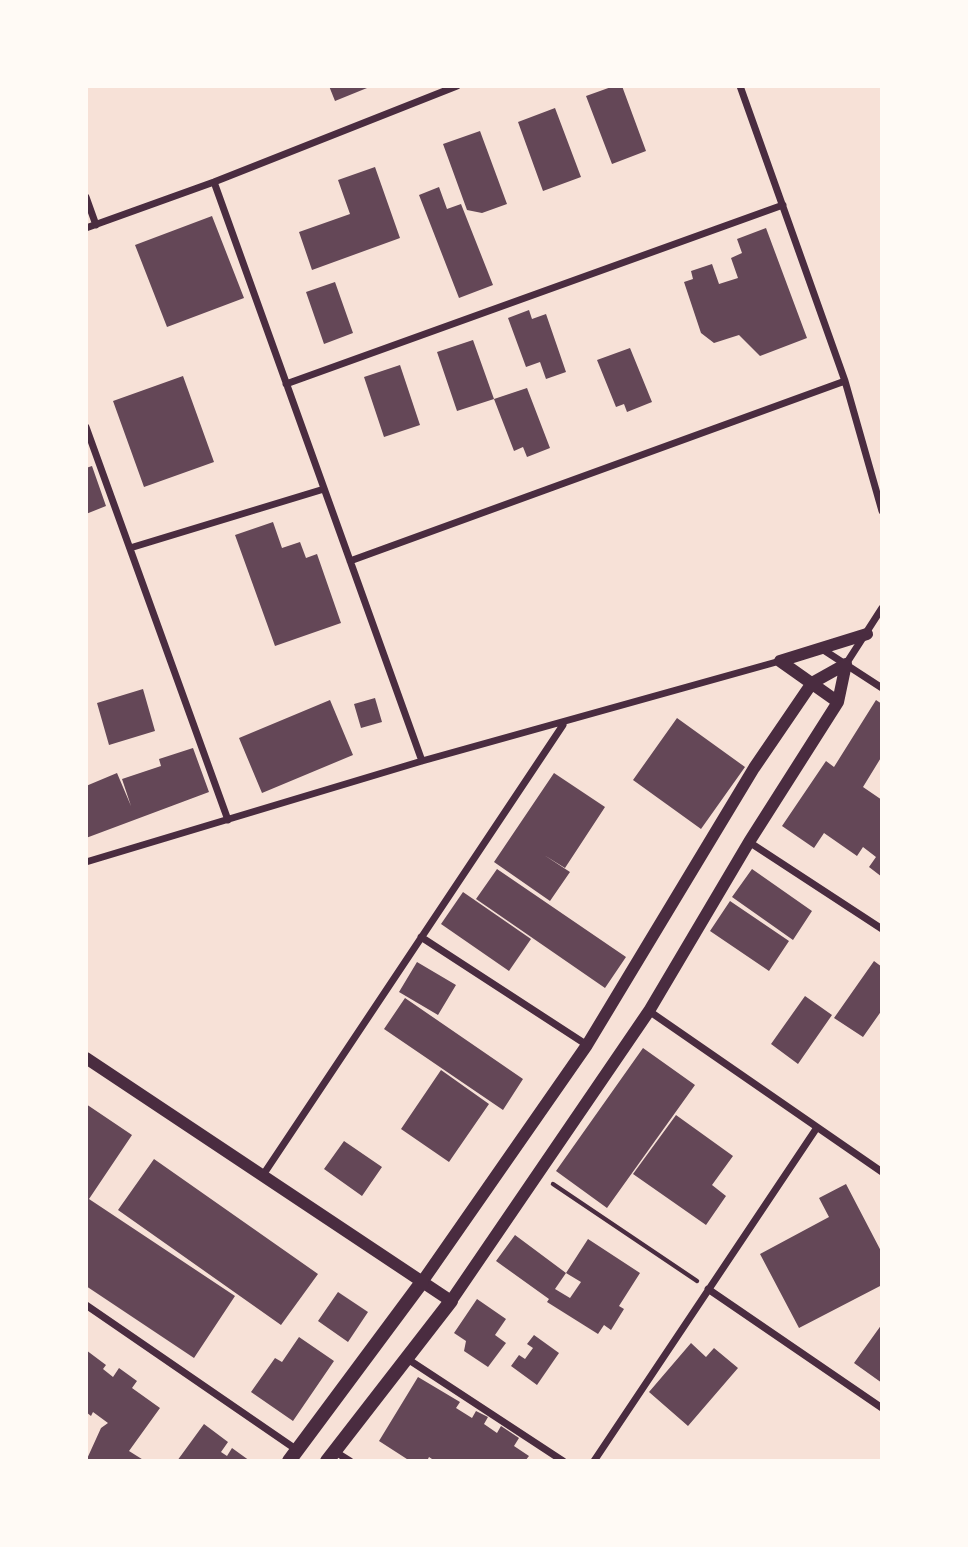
<!DOCTYPE html>
<html>
<head>
<meta charset="utf-8">
<style>
	body { margin:0 }
	#map { position:relative; width:968px; height:1547px; overflow:hidden; background:#f7e1d7; font-family:"Alegreya Sans",sans-serif }
	canvas { display:block }
	.frame { position:absolute; inset:0; border:88px solid #fffaf5; pointer-events:none }
</style>
</head>
<body>
<div id="map">
<canvas width="968" height="1547"></canvas>
<div class="frame"></div>
</div>
<script>
const g = document.querySelector('canvas').getContext('2d');
g.lineJoin = 'round';
function paint(path, color) { g.fillStyle = color; g.fill(path, 'evenodd'); }
const toPath = rows => new Path2D(rows.map(r => 'M' + r).join(''));
function stroke(path, color, width, dash) { g.strokeStyle = color; g.lineWidth = width; g.lineCap = dash ? 'butt' : 'round'; g.setLineDash(dash || []); g.stroke(path); }
paint(toPath([
	[329,86,366,86,367,88,335,101],
	[614,86,622,86,646,151,612,164,586,96],
	[555,108,581,177,543,191,518,122],
	[480,131,507,204,482,213,467,210,443,144],
	[375,167,400,238,312,270,299,232,350,214,338,180],
	[439,187,447,209,461,204,493,285,459,298,419,195],
	[212,216,244,298,167,327,135,245],
	[766,228,807,338,760,356,739,335,714,343,701,333,684,282,693,279,691,271,712,264,719,284,738,278,731,258,742,253,737,239],
	[335,282,353,333,324,344,306,292],
	[529,310,532,319,546,314,566,372,546,379,540,362,526,367,508,318],
	[473,340,494,399,457,411,437,352],
	[630,348,652,402,627,412,624,404,616,407,597,360],
	[400,365,420,425,384,437,364,377],
	[183,376,214,462,144,487,113,401],
	[527,388,550,448,527,457,523,447,514,451,494,399],
	[92,466,106,506,86,514,86,468],
	[273,522,282,548,300,542,306,558,317,554,341,623,275,646,235,535],
	[143,689,155,731,109,745,97,703],
	[375,698,382,722,361,728,354,704],
	[330,700,353,755,262,793,239,738],
	[876,700,882,704,882,756,863,787,882,800,882,877,869,867,876,857,863,847,857,856,824,833,814,848,782,826,826,761,834,767],
	[677,718,745,767,701,829,633,780],
	[193,748,209,792,86,838,86,786,117,773,131,806,122,779,161,766,159,759],
	[554,773,605,807,565,868,544,855,570,872,550,901,494,862],
	[497,869,626,957,605,988,476,899],
	[752,869,812,911,793,940,732,897],
	[463,892,531,939,509,971,441,924],
	[730,901,789,941,769,971,710,931],
	[874,961,882,967,882,1010,863,1037,834,1018],
	[417,962,456,985,438,1015,399,992],
	[805,996,832,1015,798,1064,771,1044],
	[405,998,523,1079,503,1110,384,1029],
	[643,1048,695,1085,607,1208,556,1171],
	[441,1070,489,1104,449,1162,401,1129],
	[86,1104,132,1135,89,1199,235,1296,194,1358,86,1286],
	[676,1115,733,1156,712,1185,726,1196,706,1225,633,1174],
	[344,1141,382,1167,362,1196,324,1169],
	[154,1159,318,1274,281,1325,118,1210],
	[846,1184,882,1253,882,1285,799,1328,760,1254,829,1217,819,1198],
	[515,1235,566,1273,555,1289,570,1298,581,1282,566,1273,588,1239,640,1273,619,1306,624,1309,611,1330,604,1325,598,1334,547,1302,549,1299,496,1261],
	[338,1292,368,1312,348,1342,318,1321],
	[477,1299,506,1319,495,1335,506,1343,488,1367,464,1351,466,1341,454,1333],
	[882,1324,882,1383,854,1363],
	[534,1335,559,1353,537,1385,511,1366,519,1355,525,1359,533,1348,527,1344],
	[299,1337,334,1361,293,1421,251,1392,275,1358,282,1362],
	[691,1343,706,1357,714,1348,738,1368,688,1426,649,1392],
	[86,1350,106,1365,103,1369,113,1377,119,1368,137,1381,132,1388,160,1408,129,1451,145,1461,86,1461,101,1428,108,1423,93,1412,91,1416,86,1412],
	[418,1377,460,1402,456,1408,472,1418,476,1411,488,1417,484,1424,497,1433,501,1426,519,1438,514,1446,529,1456,525,1461,435,1461,429,1457,427,1461,410,1461,379,1441],
	[204,1424,228,1442,221,1452,227,1456,232,1448,250,1461,177,1461]
]), '#644757');
stroke(toPath([
	[553,1184,697,1281]
]), '#4a2c40', 4.5);
stroke(toPath([
	[740,86,845,381,882,511],
	[214,182,422,761],
	[86,197,96,225],
	[86,228,214,182,457,86],
	[286,384,783,205],
	[86,427,228,820],
	[130,548,324,489],
	[350,561,845,381],
	[822,649,882,688],
	[846,664,882,608],
	[749,842,882,929],
	[86,862,422,761,780,661],
	[421,937,587,1045],
	[649,1011,882,1172],
	[263,1175,563,725],
	[708,1289,882,1408],
	[86,1305,297,1450],
	[406,1358,563,1461],
	[334,1451,350,1461],
	[594,1461,816,1129]
]), '#4a2c40', 7);
stroke(toPath([
	[780,661,867,634],
	[780,661,838,702],
	[86,1058,451,1301,649,1011,749,842,838,702,846,664],
	[422,1282,587,1045,754,768,812,683,846,664]
]), '#4a2c40', 12);
stroke(toPath([
	[289,1461,422,1282],
	[327,1461,451,1301]
]), '#4a2c40', 14);
</script>
</body>
</html>
